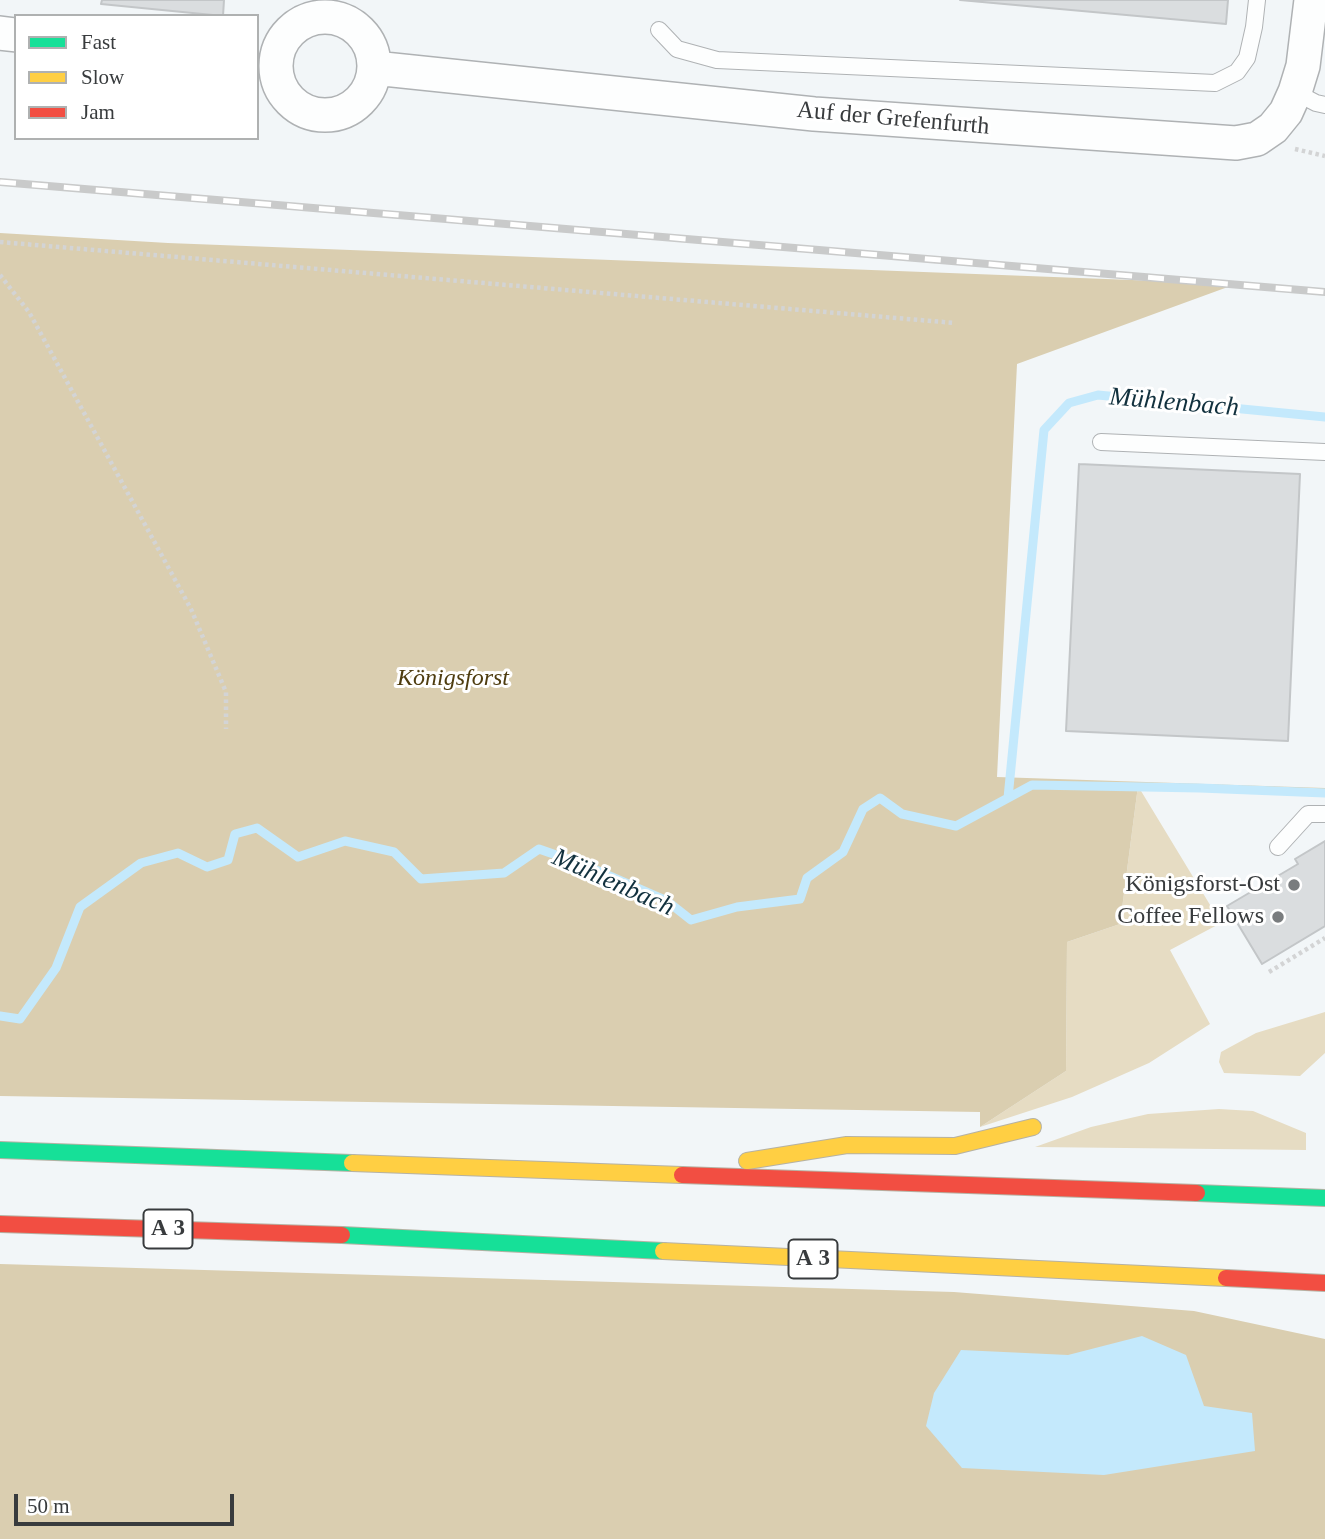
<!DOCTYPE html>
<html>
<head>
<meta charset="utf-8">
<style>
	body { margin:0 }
	#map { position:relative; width:1325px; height:1539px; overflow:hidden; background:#f2f6f8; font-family:Georgia,serif }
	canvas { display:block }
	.legend { position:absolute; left:14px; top:14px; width:245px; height:126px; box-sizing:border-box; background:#fff; border:2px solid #afb1b1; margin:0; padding:9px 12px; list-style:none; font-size:21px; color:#383b3d }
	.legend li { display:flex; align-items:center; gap:14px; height:35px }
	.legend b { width:35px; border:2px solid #afb1b1 }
	.scale { position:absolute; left:14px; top:1494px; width:220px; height:32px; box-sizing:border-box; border:4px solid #383b3d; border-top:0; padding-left:9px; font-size:21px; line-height:24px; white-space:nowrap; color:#383b3d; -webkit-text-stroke:5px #fff; paint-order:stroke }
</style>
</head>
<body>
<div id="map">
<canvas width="1325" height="1539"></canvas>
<ul class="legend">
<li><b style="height:9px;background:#16e098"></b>Fast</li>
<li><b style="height:9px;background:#ffcf43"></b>Slow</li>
<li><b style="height:9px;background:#f24e42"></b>Jam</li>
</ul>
<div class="scale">50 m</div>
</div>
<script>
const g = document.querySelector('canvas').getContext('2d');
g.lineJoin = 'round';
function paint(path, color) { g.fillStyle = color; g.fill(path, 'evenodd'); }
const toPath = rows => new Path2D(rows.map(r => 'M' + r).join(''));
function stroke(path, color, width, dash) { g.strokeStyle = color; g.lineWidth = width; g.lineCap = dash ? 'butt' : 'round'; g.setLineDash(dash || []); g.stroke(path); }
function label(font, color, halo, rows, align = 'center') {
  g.font = font + ' Georgia,serif'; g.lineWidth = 6; g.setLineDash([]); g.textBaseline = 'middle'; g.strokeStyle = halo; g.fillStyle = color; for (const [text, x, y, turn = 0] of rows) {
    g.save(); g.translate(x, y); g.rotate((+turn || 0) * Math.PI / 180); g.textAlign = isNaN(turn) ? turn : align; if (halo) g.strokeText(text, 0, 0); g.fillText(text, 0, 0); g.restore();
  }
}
paint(toPath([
	[1138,786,1221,923,1170,950,1210,1024,1149,1063,1072,1097,980,1127,1066,1071,1067,942,1120,924],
	[1325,1012,1325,1053,1300,1076,1224,1073,1219,1062,1221,1052,1256,1033],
	[1219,1109,1253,1111,1306,1133,1306,1150,1035,1147,1091,1127,1148,1114]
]), '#e6dcc3');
paint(toPath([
	[0,233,168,243,1236,284,1017,364,997,777,1325,788,1325,797,1138,786,1120,924,1067,942,1066,1071,980,1127,980,1112,0,1096],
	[0,1264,954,1292,1194,1311,1325,1339,1325,1539,0,1539]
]), '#daceb0');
paint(toPath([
	[1142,1336,1186,1355,1204,1406,1252,1413,1255,1451,1104,1475,962,1468,926,1426,934,1393,961,1350,1068,1355]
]), '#c4e9fc');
stroke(toPath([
	[1008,798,1032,785,1200,788,1325,793],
	[0,1016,20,1019,56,968,80,907,141,863,178,853,207,867,228,860,235,834,257,828,298,857,345,841,394,852,421,879,504,873,539,849,582,864,667,901,691,920,737,907,800,899,807,878,843,852,863,809,880,798,902,814,956,826,1008,798,1044,430,1069,403,1098,395,1325,417]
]), '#c4e9fc', 9);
const building = toPath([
	[102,0,224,0,223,16,101,4,102,0],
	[960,0,1228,0,1226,24,960,0],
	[1079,464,1300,474,1288,741,1066,731,1079,464],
	[1325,841,1325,926,1262,964,1227,906,1298,864,1295,859,1325,841]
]);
paint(building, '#dadddf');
stroke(building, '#c3c6c8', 2);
const lane = toPath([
	[659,30,677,49,717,60,1215,83,1237,72,1247,58,1254,27,1257,0],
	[1295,92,1316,103,1325,105],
	[1101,442,1325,452],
	[1278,847,1308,814,1325,814]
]);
const street = toPath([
	'276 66a49 49 0 1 1 98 0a49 49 0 1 1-98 0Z',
	[0,33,16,35],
	[374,68,814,114,1236,143,1257,139,1273,128,1286,112,1295,92,1303,66,1311,0]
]);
const fast = toPath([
	[0,1150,352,1163],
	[1197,1193,1325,1198],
	[342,1235,663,1251]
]);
const slow = toPath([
	[747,1161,847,1145,955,1146,1033,1127],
	[352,1163,682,1175],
	[663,1251,1226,1278]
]);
const jam = toPath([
	[682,1175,1197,1193],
	[0,1224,342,1235],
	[1226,1278,1325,1283]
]);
stroke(lane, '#afb2b4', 18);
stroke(street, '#afb2b4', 36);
stroke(fast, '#b6b2a4', 18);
stroke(slow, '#b6b2a4', 18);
stroke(jam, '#b6b2a4', 18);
stroke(toPath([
	[1295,149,1325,156],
	[0,242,955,323],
	[0,275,29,312,191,609,226,692,226,729],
	[1269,972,1325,938]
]), '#d3d4d5', 4.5, [3.5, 3.5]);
stroke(lane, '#fdfefe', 16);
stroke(street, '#fdfefe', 33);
stroke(fast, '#16e098', 16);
stroke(slow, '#ffcf43', 16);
stroke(jam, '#f24e42', 16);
const rail = toPath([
	[0,182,1325,292]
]);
stroke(rail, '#c9caca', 8);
stroke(rail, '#fff', 5, [16]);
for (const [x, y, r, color] of [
	[1294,885,7,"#797c7e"],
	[1278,917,7,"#797c7e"]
]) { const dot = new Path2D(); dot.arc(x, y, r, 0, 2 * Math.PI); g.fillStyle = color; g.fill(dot); stroke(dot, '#fff', 2.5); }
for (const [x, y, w] of [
	[168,1229,49],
	[813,1259,49]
]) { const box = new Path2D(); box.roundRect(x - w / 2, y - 19.5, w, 39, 5); g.fillStyle = '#fff'; g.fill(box); stroke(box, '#383b3d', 2); }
label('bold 23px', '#383b3d', null, [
	["A 3",168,1229],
	["A 3",813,1259]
]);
label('24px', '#383b3d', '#fff', [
	["Auf der Grefenfurth",893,119,5]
]);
label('italic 24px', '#4e3c0f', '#fff', [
	["Königsforst",453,679]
]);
label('24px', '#383b3d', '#fff', [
	["Königsforst-Ost",1280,885],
	["Coffee Fellows",1264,917]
], 'right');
label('italic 26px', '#12313e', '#fff', [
	["Mühlenbach",1174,403,5],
	["Mühlenbach",613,883,24]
]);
</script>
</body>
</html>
